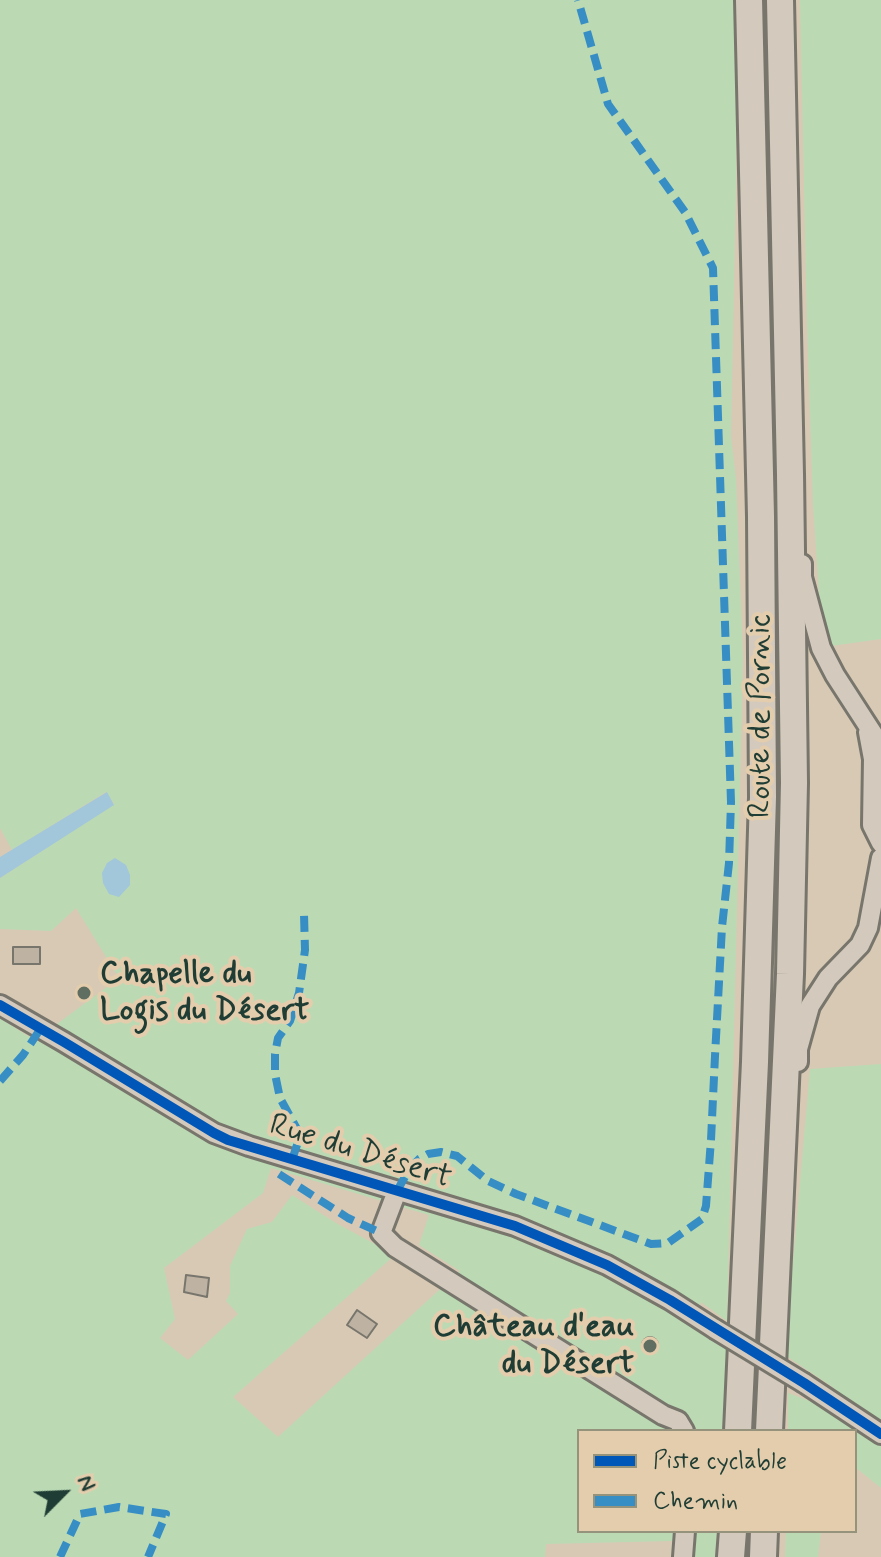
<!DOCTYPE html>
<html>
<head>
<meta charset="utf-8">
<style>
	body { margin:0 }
	#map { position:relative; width:881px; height:1557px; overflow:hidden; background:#d8c9b5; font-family:Mynerve,sans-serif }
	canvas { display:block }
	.legend { position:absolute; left:577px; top:1429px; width:280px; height:104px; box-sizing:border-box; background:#e4cdac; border:2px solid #95937c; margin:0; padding:10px 14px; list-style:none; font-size:24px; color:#1f3d34 }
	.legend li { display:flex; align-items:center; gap:16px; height:40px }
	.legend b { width:40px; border:2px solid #95937c }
	.north { position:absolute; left:24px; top:1453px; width:80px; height:80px; -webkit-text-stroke:6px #e4cdac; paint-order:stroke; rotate:66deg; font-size:22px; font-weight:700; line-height:32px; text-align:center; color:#1f3d34 }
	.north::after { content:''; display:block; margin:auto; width:28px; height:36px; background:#1f3d34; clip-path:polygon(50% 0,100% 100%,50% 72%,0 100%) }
</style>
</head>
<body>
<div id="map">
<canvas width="881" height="1557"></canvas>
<ul class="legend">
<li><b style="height:10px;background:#0057b8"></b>Piste cyclable</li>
<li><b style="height:10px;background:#378ec5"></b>Chemin</li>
</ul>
<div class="north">N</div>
</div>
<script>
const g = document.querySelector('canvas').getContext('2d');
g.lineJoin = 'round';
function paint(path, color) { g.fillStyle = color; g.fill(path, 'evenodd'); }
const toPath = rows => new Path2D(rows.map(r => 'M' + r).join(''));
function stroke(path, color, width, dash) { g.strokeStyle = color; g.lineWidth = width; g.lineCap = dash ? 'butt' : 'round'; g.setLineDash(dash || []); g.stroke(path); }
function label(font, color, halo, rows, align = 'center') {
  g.font = font + ' Mynerve,sans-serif'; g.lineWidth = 8; g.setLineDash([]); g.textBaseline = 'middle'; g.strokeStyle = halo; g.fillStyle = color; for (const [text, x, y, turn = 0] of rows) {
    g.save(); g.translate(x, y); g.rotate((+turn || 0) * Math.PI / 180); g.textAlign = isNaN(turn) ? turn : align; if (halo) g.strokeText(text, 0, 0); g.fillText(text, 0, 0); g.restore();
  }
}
paint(toPath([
	[0,0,736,0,736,181,731,436,736,479,743,658,727,1321,701,1302,695,1328,731,1349,722,1431,579,1431,579,1531,717,1531,715,1557,671,1557,672,1541,546,1544,545,1557,0,1557,0,1018,26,1035,49,1046,57,1024,119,978,76,908,51,931,0,929,0,878,114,804,106,792,12,850,0,828],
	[271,1168,429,1215,419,1245,460,1271,278,1437,233,1397,395,1255,336,1223,292,1195,272,1222,247,1229,230,1266,230,1293,226,1301,238,1314,188,1360,160,1338,175,1319,164,1268,263,1193],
	[800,0,881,0,881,639,831,646,820,608,813,504,807,324],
	[881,1064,881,1488,855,1467,855,1431,788,1431,788,1393,823,1406,834,1388,785,1355,810,1069],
	[786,1531,821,1531,818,1557,785,1557]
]), '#bbdab4');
paint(toPath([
	[107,792,114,805,0,878,0,857],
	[115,858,126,865,130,875,130,885,119,897,109,894,103,883,102,873,107,863]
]), '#a2c6da');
const building = toPath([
	[13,947,40,947,40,964,13,964,13,947],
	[186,1275,209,1278,207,1297,184,1292,186,1275],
	[357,1310,377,1324,367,1338,347,1325,357,1310],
	'642 1345a8 8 0 1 1 16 0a8 8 0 1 1-16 0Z'
]);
paint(building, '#beb2a3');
stroke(building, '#78766c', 2);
const minor = toPath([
	[802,564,802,577,821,648,835,675,881,746],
	[868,732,873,759,872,825,881,843],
	[0,1005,64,1042,214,1133,249,1146,515,1226,607,1265,670,1300,715,1329],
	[798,1062,798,1049,810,1006,828,978,860,945,868,928,881,858],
	[397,1191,381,1233,395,1247,663,1415,678,1421,684,1431],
	[804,1383,881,1434],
	[683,1557,685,1531]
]);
const highway = toPath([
	[738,1431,755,1062,763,797,761,516,749,0],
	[769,1431,790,974,794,783,790,474,780,0],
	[731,1557,733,1531],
	[763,1557,764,1531]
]);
stroke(minor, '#78766c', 24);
stroke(highway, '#78766c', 32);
stroke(minor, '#d3cabd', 18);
stroke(highway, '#d3cabd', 26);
const minorBridge = toPath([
	[715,1329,804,1383]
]);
stroke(minorBridge, '#78766c', 24, []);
stroke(minorBridge, '#d3cabd', 18);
stroke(toPath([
	[0,1081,23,1055,41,1028],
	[292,1160,298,1142,297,1129,280,1098,275,1074,275,1054,278,1038,290,1021,299,993,305,950,304,914],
	[279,1174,348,1218,381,1233],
	[397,1191,410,1168,419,1159,428,1154,441,1152,457,1156,488,1181,516,1194,651,1244,668,1243,702,1219,706,1206,711,1140,715,1056,722,927,729,863,731,802,713,268,685,212,608,104,578,0],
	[60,1557,80,1514,119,1507,166,1514,148,1557]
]), '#378ec5', 8, [16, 8]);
stroke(toPath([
	[0,1005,64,1042,214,1133,228,1140,515,1226,607,1265,670,1300,804,1383,881,1434]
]), '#0057b8', 10);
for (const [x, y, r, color] of [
	[84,993,8,"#606e61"],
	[650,1346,8,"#606e61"]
]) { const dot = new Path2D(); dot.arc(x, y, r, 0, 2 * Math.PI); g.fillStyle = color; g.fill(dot); stroke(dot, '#e4cdac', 3); }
label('32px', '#1f3d34', '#e4cdac', [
	["Route de Pornic",762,716,-90],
	["Rue du Désert",360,1153,17]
]);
label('bold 32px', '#1f3d34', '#e4cdac', [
	["Chapelle du",100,975],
	["Logis du Désert",100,1012],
	["Château d'eau",634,1328,"right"],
	["du Désert",634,1365,"right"]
], 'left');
</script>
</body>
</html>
